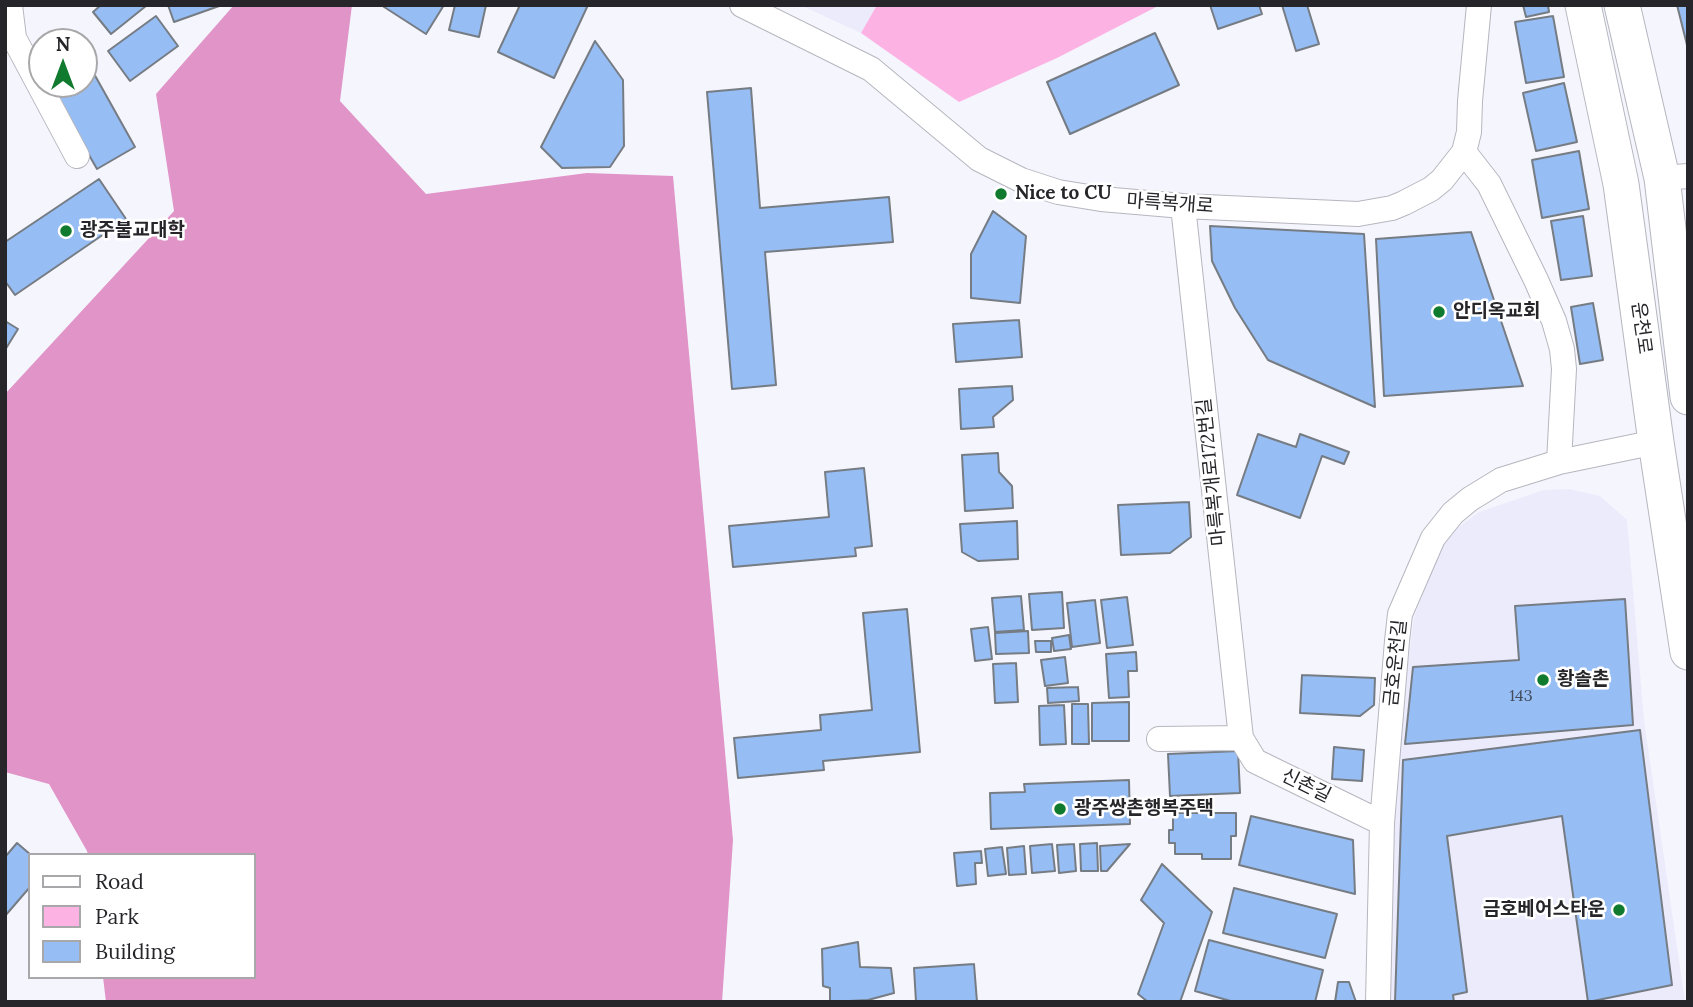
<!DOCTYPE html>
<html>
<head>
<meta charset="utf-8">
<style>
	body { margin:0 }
	#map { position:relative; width:1693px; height:1007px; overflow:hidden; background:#f5f5fe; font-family:Lora,serif }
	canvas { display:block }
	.frame { position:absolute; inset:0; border:7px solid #26262a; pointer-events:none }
	.legend { position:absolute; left:28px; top:853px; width:228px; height:126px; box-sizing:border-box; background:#fff; border:2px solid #a8a8aa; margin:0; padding:9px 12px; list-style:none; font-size:21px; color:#26262a }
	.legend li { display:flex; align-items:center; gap:14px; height:35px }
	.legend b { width:35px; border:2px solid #a8a8aa }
	.north { position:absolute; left:28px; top:28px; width:70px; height:70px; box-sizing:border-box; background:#fff; border:2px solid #a8a8aa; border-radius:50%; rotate:0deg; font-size:19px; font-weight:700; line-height:28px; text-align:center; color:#26262a }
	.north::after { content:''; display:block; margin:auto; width:24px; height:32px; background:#107a2e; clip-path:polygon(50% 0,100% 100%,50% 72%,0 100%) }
</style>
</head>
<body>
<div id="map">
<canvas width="1693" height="1007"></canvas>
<div class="frame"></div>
<ul class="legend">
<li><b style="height:9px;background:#fff"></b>Road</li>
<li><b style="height:19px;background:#fcb3e4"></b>Park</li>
<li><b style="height:19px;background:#96bdf4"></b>Building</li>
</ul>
<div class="north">N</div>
</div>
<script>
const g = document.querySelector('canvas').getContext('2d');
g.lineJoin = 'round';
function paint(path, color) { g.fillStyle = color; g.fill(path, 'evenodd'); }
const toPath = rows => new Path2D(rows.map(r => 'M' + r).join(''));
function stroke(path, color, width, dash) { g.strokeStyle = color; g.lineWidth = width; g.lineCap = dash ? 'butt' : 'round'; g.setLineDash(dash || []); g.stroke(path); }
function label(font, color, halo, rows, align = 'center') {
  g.font = font + ' Lora,"Noto Sans KR",serif'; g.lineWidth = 5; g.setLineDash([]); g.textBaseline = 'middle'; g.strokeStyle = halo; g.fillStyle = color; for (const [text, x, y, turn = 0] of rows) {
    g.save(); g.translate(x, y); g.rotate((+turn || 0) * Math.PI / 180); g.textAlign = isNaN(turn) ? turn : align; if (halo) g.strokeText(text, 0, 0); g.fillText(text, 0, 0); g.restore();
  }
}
paint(toPath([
	[800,5,877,5,861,33],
	[1569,489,1600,496,1627,520,1644,720,1685,1002,1389,1002,1397,750,1414,617,1445,537,1479,512,1544,490]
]), '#ebebfc');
paint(toPath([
	[877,5,1160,5,1057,58,959,102,861,33]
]), '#fcb3e4');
paint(toPath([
	[234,5,352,5,340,101,426,194,587,173,673,176,733,840,722,1002,106,1002,103,977,254,977,254,855,88,855,87,851,49,784,5,772,5,394,174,211,156,94]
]), '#e094c7');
const building = toPath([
	[101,5,146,5,146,6,111,34,93,12,101,5],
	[168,5,222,5,174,22,168,5],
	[381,5,444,5,426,34,381,5],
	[455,5,486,5,479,37,449,30,455,5],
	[520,5,588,5,554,78,498,52,520,5],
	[1210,5,1259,5,1262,14,1218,29,1210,5],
	[1282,5,1307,5,1319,44,1296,51,1282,5],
	[1523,5,1548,5,1549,12,1526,17,1523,5],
	[1677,5,1688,5,1688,49,1677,5],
	[156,16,178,46,130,81,108,51,156,16],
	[1553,16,1564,77,1526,83,1515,22,1553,16],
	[1155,33,1179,85,1070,134,1047,82,1155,33],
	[595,41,623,80,624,146,610,167,562,168,541,147,595,41],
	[88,63,135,147,97,169,49,85,84,84,84,65,88,63],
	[1564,83,1577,142,1536,151,1523,93,1564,83],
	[751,88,760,208,889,197,893,242,765,252,776,385,732,389,707,92,751,88],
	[1579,151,1589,209,1542,218,1532,160,1579,151],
	[99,179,126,219,15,295,5,281,5,242,99,179],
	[993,211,1026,236,1020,303,971,298,971,254,993,211],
	[1583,216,1592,276,1561,280,1551,221,1583,216],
	[1210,226,1364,234,1375,407,1268,360,1235,308,1212,261,1210,226],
	[1471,232,1523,386,1384,396,1376,239,1471,232],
	[1593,303,1603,360,1580,364,1571,307,1593,303],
	[1019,320,1022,357,956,362,953,324,1019,320],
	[5,321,18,329,5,350,5,321],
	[1012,386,1013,400,993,417,994,427,961,429,959,389,1012,386],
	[1258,434,1296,447,1300,434,1349,452,1344,464,1322,456,1300,518,1237,495,1258,434],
	[998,453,999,472,1012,486,1013,508,965,511,962,455,998,453],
	[864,468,872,546,855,548,856,556,733,567,729,526,829,517,825,472,864,468],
	[1189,502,1191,537,1170,553,1121,555,1118,505,1189,502],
	[1017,521,1018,559,978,561,962,552,960,524,1017,521],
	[1062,592,1064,628,1032,630,1029,594,1062,592],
	[1021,596,1024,630,995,632,992,598,1021,596],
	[1127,597,1133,645,1107,648,1101,600,1127,597],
	[1625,599,1633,725,1405,744,1413,667,1519,660,1515,606,1625,599],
	[1095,600,1100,643,1072,647,1067,603,1095,600],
	[907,609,920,752,823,761,824,770,738,778,734,738,821,730,820,715,872,710,863,613,907,609],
	[988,627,992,659,975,661,971,629,988,627],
	[1028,631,1029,653,996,654,995,633,1028,631],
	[1069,635,1071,649,1054,651,1052,638,1069,635],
	[1035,641,1051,641,1051,652,1036,652,1035,641],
	[1136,652,1137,671,1128,671,1129,697,1109,698,1106,654,1136,652],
	[1065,657,1068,683,1045,686,1041,660,1065,657],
	[1016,663,1018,702,995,703,993,664,1016,663],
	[1302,675,1375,678,1374,705,1360,716,1300,713,1302,675],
	[1078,687,1079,701,1048,703,1047,688,1078,687],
	[1129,702,1129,741,1092,741,1092,703,1129,702],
	[1072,704,1088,704,1089,744,1072,744,1072,704],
	[1064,705,1066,744,1040,745,1039,706,1064,705],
	[1640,730,1672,985,1588,1002,1562,816,1447,836,1467,992,1453,995,1454,1002,1395,1002,1403,760,1640,730],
	[1334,747,1364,750,1362,781,1332,779,1334,747],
	[1238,751,1240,793,1170,796,1168,754,1238,751],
	[1129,780,1130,824,991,829,990,793,1025,792,1024,784,1129,780],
	[1173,813,1236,813,1236,836,1231,836,1231,859,1202,859,1202,854,1175,854,1175,843,1169,843,1169,830,1173,830,1173,813],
	[1251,816,1353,840,1355,894,1239,865,1251,816],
	[17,843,31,855,30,887,5,916,5,857,17,843],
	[1097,843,1098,871,1081,871,1080,844,1097,843],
	[1052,844,1055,871,1032,873,1030,846,1052,844],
	[1074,844,1076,871,1059,873,1057,845,1074,844],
	[1130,844,1107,871,1101,871,1100,846,1130,844],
	[1024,846,1026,874,1009,875,1007,848,1024,846],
	[1002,847,1006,874,988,876,985,849,1002,847],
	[981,851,982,863,975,863,976,884,957,886,954,853,981,851],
	[1162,864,1212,912,1180,1002,1148,1002,1138,994,1164,923,1141,900,1162,864],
	[1234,888,1337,914,1325,958,1223,933,1234,888],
	[1209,940,1323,970,1315,1002,1234,1002,1195,991,1209,940],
	[858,942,860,967,891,968,894,993,868,1000,830,1002,830,988,823,986,822,949,858,942],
	[974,964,977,1002,916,1002,914,968,974,964],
	[1338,982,1349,982,1356,1002,1335,1002,1338,982]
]);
paint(building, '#96bdf4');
stroke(building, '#767c83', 2);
const street = toPath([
	[10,5,14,38,77,156],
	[742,5,871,69,979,159,1021,180,1058,192,1101,199,1183,206,1358,214,1392,208,1404,203,1431,189,1442,180,1464,152,1469,132,1470,101,1479,5],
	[1464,152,1489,184,1536,280,1554,321,1562,349,1564,369,1559,462],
	[1662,178,1688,176],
	[1183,206,1241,738,1255,761,1382,823],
	[1159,739,1241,738],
	[1378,1002,1382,823,1397,641,1400,614,1433,538,1453,513,1470,499,1501,480,1559,462,1656,442]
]);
const secondary = toPath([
	[1583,5,1621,184,1656,442,1688,652],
	[1622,5,1662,178,1688,397]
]);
stroke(street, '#b6b6bf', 26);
stroke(secondary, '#b6b6bf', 37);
stroke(street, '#fff', 24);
stroke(secondary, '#fff', 35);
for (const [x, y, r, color] of [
	[1001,194,7,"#107a2e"],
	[66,231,7,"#107a2e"],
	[1439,312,7,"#107a2e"],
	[1543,680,7,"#107a2e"],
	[1060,809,7,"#107a2e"],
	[1619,910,7,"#107a2e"]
]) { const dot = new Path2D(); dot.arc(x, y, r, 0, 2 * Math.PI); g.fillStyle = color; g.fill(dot); stroke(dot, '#fff', 2.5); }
label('16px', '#424c5c', null, [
	["143",1521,696]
]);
label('bold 19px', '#26262a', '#fff', [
	["Nice to CU",1015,194],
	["광주불교대학",80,231],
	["안디옥교회",1453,312],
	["황솔촌",1557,680],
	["광주쌍촌행복주택",1074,809],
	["금호베어스타운",1605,910,"right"]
], 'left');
label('19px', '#26262a', '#fff', [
	["마륵복개로",1170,204,4],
	["운천로",1641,328,82],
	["마륵복개로172번길",1212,472,-96],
	["금호운천길",1396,663,-84],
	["신촌길",1306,786,26]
]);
</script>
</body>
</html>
